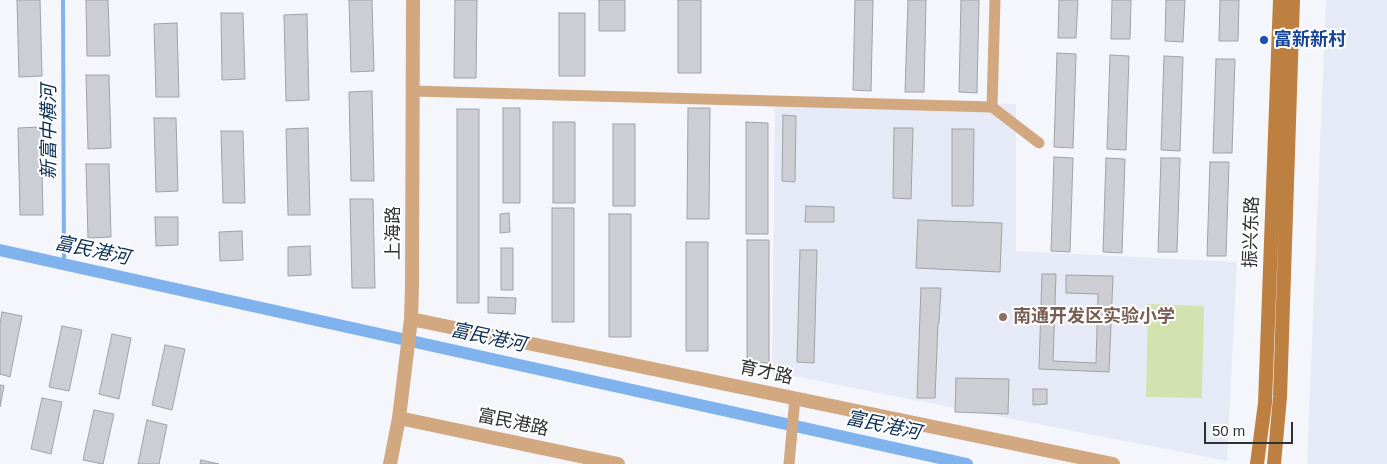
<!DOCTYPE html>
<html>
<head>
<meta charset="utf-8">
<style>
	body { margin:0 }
	#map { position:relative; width:1387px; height:464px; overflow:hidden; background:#f4f6fc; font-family:Arial,sans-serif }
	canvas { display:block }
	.scale { position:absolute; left:1204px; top:422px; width:89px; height:22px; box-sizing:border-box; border:2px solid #2f3032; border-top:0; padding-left:6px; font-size:15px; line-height:18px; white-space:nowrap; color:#2f3032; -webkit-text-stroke:4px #fff; paint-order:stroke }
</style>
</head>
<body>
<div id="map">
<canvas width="1387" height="464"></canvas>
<div class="scale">50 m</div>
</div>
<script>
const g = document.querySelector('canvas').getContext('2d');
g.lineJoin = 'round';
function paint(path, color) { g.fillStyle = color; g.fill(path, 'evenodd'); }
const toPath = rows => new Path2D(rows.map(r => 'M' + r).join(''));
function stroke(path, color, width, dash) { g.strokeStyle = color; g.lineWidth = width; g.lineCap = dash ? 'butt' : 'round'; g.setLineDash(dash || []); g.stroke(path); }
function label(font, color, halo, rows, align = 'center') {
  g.font = font + ' Arial,"Noto Sans SC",sans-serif'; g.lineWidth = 4; g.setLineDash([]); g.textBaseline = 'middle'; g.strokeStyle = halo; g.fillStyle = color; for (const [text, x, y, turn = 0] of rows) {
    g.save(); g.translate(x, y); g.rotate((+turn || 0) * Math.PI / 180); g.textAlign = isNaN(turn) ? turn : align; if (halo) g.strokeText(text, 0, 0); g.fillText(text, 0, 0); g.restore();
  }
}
paint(toPath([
	[1326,0,1387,0,1387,464,1307,464],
	[775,99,1016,104,1016,251,1237,262,1227,461,772,372]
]), '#e5eaf6');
paint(toPath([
	[1148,304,1204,306,1202,398,1146,397]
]), '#d2e3b0');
stroke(toPath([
	[63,0,64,265]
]), '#80b2ee', 4);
stroke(toPath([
	[0,250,967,464]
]), '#80b2ee', 12);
const building = toPath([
	[17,0,40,0,42,76,19,77,17,0],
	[86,0,108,0,110,56,87,56,86,0],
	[349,0,372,0,374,71,351,72,349,0],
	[455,0,477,0,476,78,454,78,455,0],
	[599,0,625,0,625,31,599,31,599,0],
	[678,0,701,0,701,73,678,73,678,0],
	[855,0,873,0,871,91,853,90,855,0],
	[908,0,926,0,924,92,905,92,908,0],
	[961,0,979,0,977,93,959,92,961,0],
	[1059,0,1078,0,1076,38,1058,38,1059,0],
	[1112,0,1131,0,1130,39,1111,39,1112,0],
	[1166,0,1185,0,1183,42,1165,41,1166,0],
	[1220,0,1239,0,1238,41,1219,41,1220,0],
	[221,13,243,13,245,79,222,80,221,13],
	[559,13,585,13,585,76,559,76,559,13],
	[307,14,309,100,286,101,284,15,307,14],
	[177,23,179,97,156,97,154,24,177,23],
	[1057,53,1076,54,1073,148,1054,147,1057,53],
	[1110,55,1129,56,1126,150,1107,149,1110,55],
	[1164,56,1183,57,1180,151,1161,150,1164,56],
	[1216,59,1235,59,1232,153,1213,153,1216,59],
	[86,75,109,75,111,148,88,149,86,75],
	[372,91,374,181,351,181,349,92,372,91],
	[503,108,520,108,520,203,503,203,503,108],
	[688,108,710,108,709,219,687,219,688,108],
	[457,109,479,109,479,303,457,303,457,109],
	[783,115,796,116,795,182,782,181,783,115],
	[154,118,176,118,178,191,156,192,154,118],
	[553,122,575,122,575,203,553,203,553,122],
	[746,122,768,123,768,234,746,234,746,122],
	[613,124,635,124,635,206,613,206,613,124],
	[41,127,43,215,20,215,18,128,41,127],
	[308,128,310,215,288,215,286,129,308,128],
	[894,128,913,128,911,199,893,198,894,128],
	[952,129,974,129,973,206,952,206,952,129],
	[221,131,243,131,245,203,223,203,221,131],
	[1054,157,1073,158,1070,252,1051,251,1054,157],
	[1106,158,1125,159,1122,253,1103,252,1106,158],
	[1161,158,1180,158,1177,252,1158,252,1161,158],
	[1210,162,1229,162,1226,256,1207,256,1210,162],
	[86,164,109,164,111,237,88,238,86,164],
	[350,199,373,199,375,288,352,288,350,199],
	[806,206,834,207,834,222,805,222,806,206],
	[552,208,574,208,574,322,552,322,552,208],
	[509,213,510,232,500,233,500,214,509,213],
	[609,214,631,214,631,337,609,337,609,214],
	[155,217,178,217,178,245,156,246,155,217],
	[918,220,1002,223,1000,272,916,268,918,220],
	[242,231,243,260,220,261,219,232,242,231],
	[747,240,769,240,769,363,747,363,747,240],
	[686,242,708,242,708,351,686,351,686,242],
	[310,246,311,275,288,276,288,247,310,246],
	[501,248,513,248,513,290,501,290,501,248],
	[800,250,817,250,814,363,797,362,800,250],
	[1042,274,1056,274,1053,361,1096,363,1098,294,1066,293,1066,275,1113,276,1109,372,1039,369,1042,274],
	[921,288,941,288,939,323,938,323,935,398,917,398,921,288],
	[488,297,516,298,515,314,488,313,488,297],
	[2,312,22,316,10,377,0,374,0,324,2,312],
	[62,326,82,330,69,391,49,387,62,326],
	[112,334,131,338,119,399,99,394,112,334],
	[165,345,185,349,172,410,152,405,165,345],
	[956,378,1009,379,1008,414,955,412,956,378],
	[0,385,4,386,0,407,0,385],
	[1033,389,1047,389,1047,404,1033,405,1033,389],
	[42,398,62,402,51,454,31,449,42,398],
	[94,410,114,414,103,464,83,460,94,410],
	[147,420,167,425,159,464,138,464,147,420],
	[201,460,219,464,200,464,201,460]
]);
paint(building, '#ccced3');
stroke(building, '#a0a2a7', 1);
stroke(toPath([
	[413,91,992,107,1039,143],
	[992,107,995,0],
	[789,464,795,398]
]), '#d2a880', 11);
stroke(toPath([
	[411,319,1113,464],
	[399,418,618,464],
	[390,464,399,418,411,319,412,286,413,0]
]), '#d2a880', 14);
stroke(toPath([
	[1257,464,1265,403,1280,0],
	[1274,464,1280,397,1293,0]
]), '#be8040', 14);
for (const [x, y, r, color] of [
	[1264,40,5,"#1a4fb4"],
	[1003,317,5,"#8d6e63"]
]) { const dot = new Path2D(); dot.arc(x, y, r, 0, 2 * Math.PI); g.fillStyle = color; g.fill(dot); stroke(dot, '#fff', 2); }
label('bold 18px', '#164399', '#fff', [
	["富新新村",1274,40]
], 'left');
label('18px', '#2f3032', '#fff', [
	["振兴东路",1252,232,-88],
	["上海路",394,233,-90],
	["育才路",766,373,12],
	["富民港路",513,423,12]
]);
label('bold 18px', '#785e54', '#fff', [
	["南通开发区实验小学",1013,317]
], 'left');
label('italic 19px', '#0c2f55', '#fff', [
	["新富中横河",50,132,-90],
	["富民港河",92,251,12],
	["富民港河",488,338,12],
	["富民港河",883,426,12]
]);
</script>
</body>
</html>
